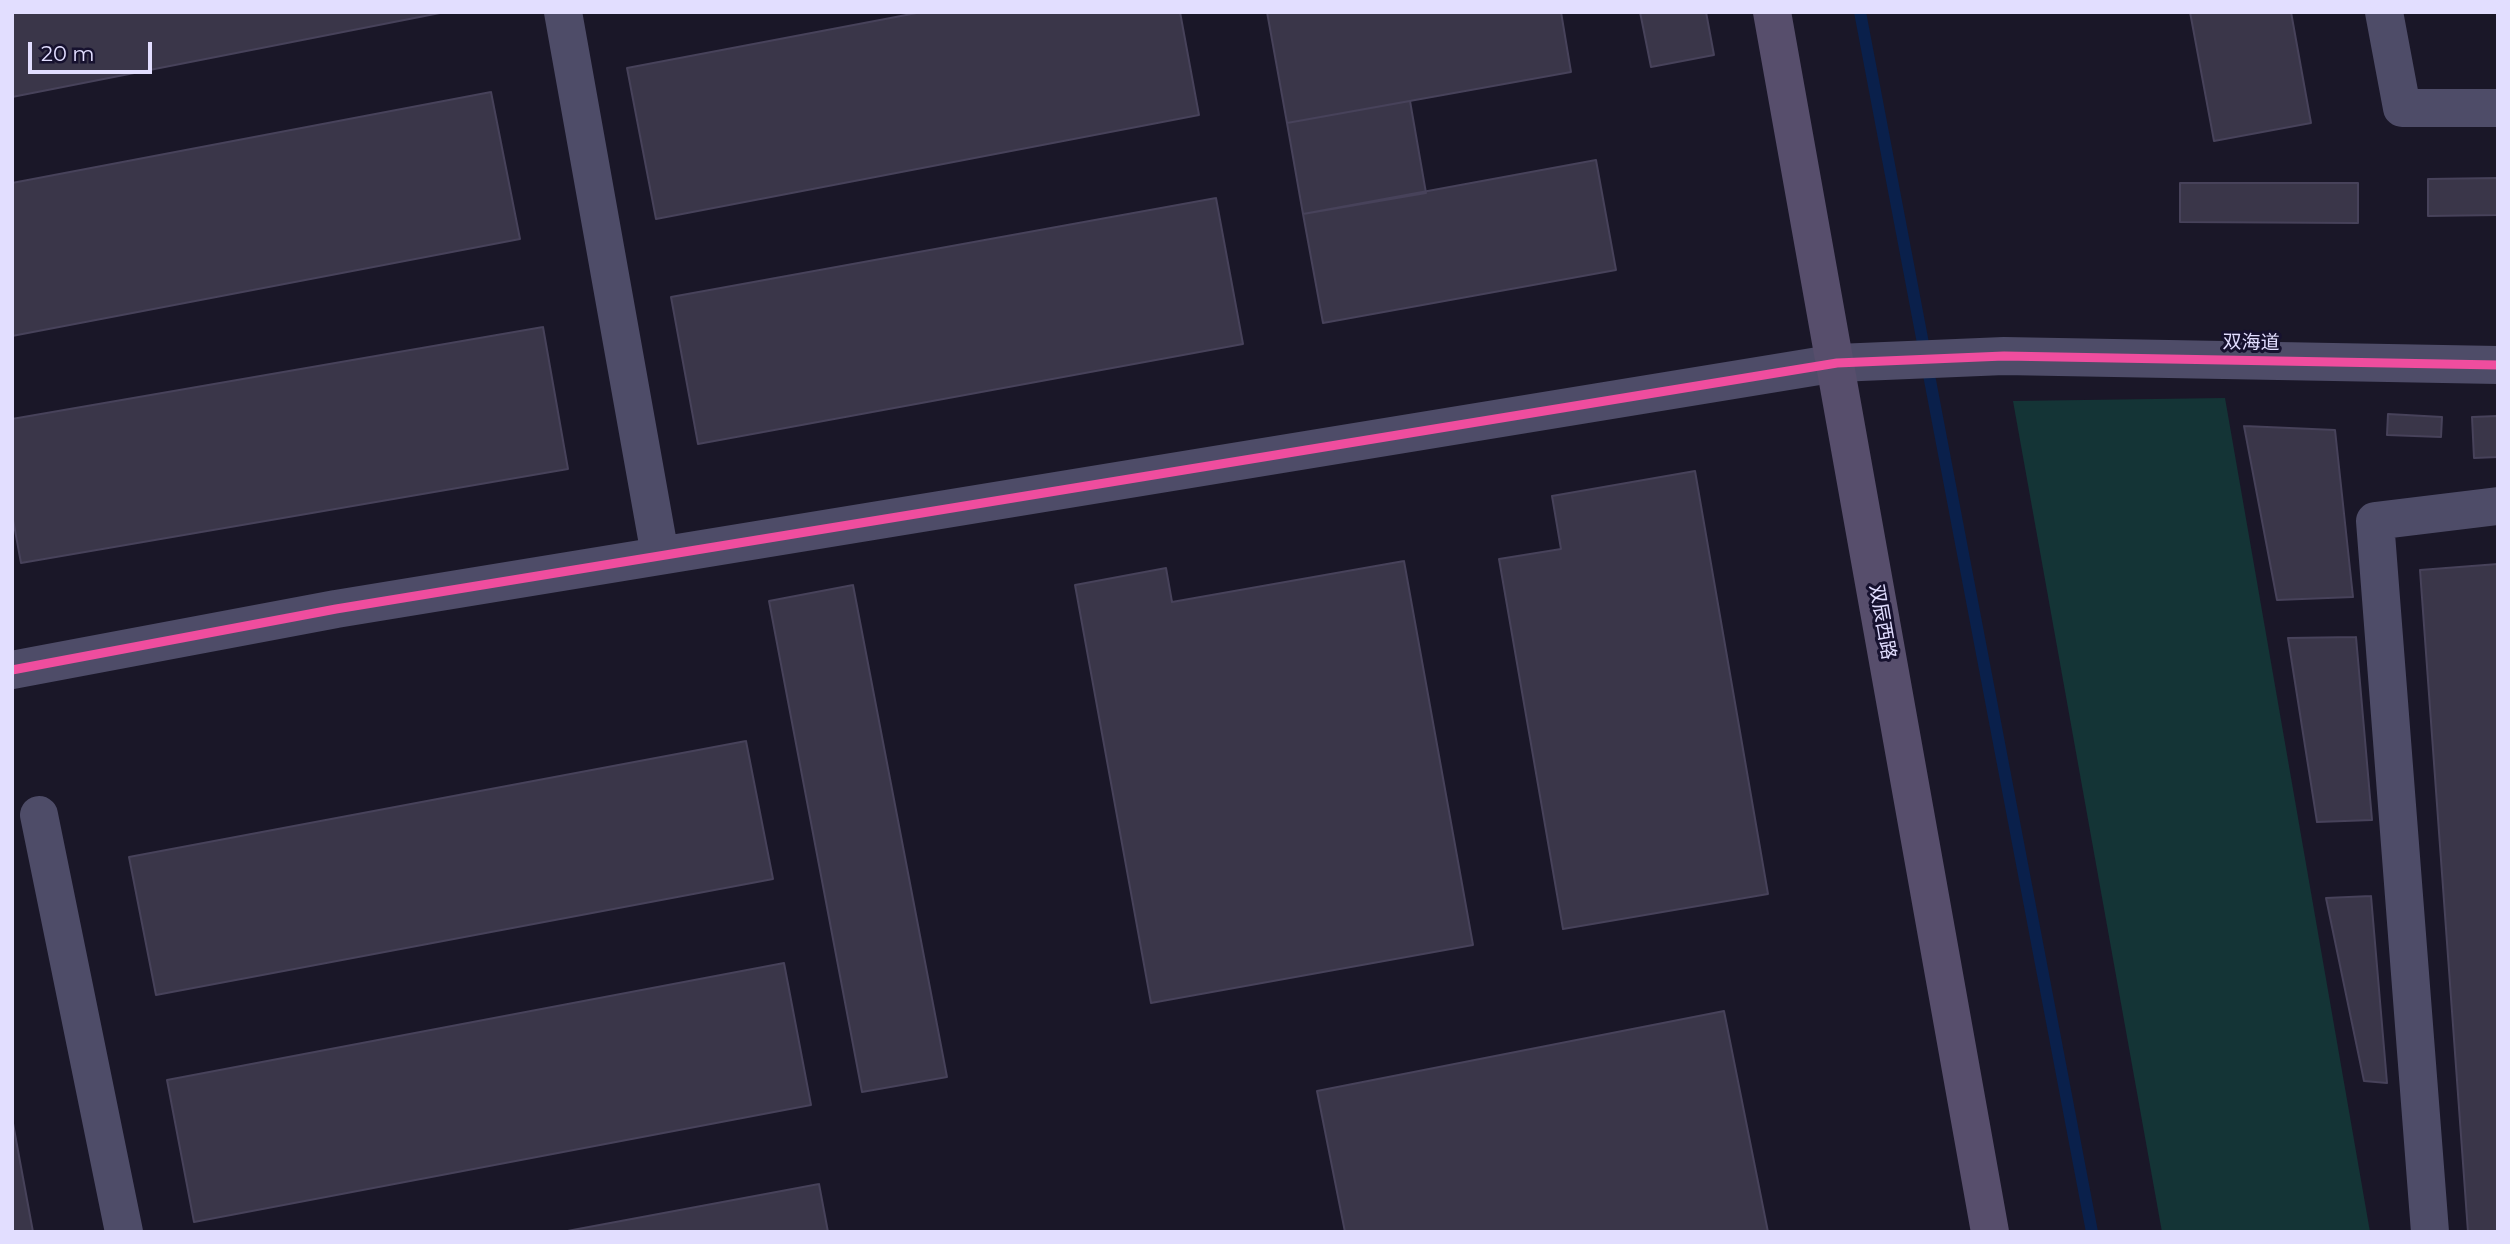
<!DOCTYPE html>
<html>
<head>
<meta charset="utf-8">
<style>
	body { margin:0 }
	#map { position:relative; width:2510px; height:1244px; overflow:hidden; background:#1a1728; font-family:Montserrat,sans-serif }
	canvas { display:block }
	.frame { position:absolute; inset:0; border:14px solid #e2deff; pointer-events:none }
	.scale { position:absolute; left:28px; top:42px; width:124px; height:32px; box-sizing:border-box; border:4px solid #e2deff; border-top:0; padding-left:9px; font-size:21px; line-height:24px; white-space:nowrap; color:#e2deff; -webkit-text-stroke:5px #16112e; paint-order:stroke }
</style>
</head>
<body>
<div id="map">
<canvas width="2510" height="1244"></canvas>
<div class="frame"></div>
<div class="scale">20 m</div>
</div>
<script>
const g = document.querySelector('canvas').getContext('2d');
g.lineJoin = 'round';
function paint(path, color) { g.fillStyle = color; g.fill(path, 'evenodd'); }
const toPath = rows => new Path2D(rows.map(r => 'M' + r).join(''));
function stroke(path, color, width, dash) { g.strokeStyle = color; g.lineWidth = width; g.lineCap = dash ? 'butt' : 'round'; g.setLineDash(dash || []); g.stroke(path); }
function label(font, color, halo, rows, align = 'center') {
  g.font = font + ' Montserrat,"Noto Sans SC",sans-serif'; g.lineWidth = 6; g.setLineDash([]); g.textBaseline = 'middle'; g.strokeStyle = halo; g.fillStyle = color; for (const [text, x, y, turn = 0] of rows) {
    g.save(); g.translate(x, y); g.rotate((+turn || 0) * Math.PI / 180); g.textAlign = isNaN(turn) ? turn : align; if (halo) g.strokeText(text, 0, 0); g.fillText(text, 0, 0); g.restore();
  }
}
paint(toPath([
	[2225,398,2370,1232,2162,1232,2013,401]
]), '#143436');
stroke(toPath([
	[1860,12,2092,1232]
]), '#0a204b', 12);
const building = toPath([
	[12,12,445,12,12,97,12,12],
	[922,12,1180,12,1199,115,656,219,627,68,922,12],
	[1267,12,1561,12,1571,72,1287,123,1267,12],
	[1640,12,1706,12,1714,55,1651,67,1640,12],
	[2190,12,2291,12,2311,123,2214,141,2190,12],
	[491,92,520,239,12,336,12,183,491,92],
	[1410,101,1426,193,1303,214,1287,123,1410,101],
	[1596,160,1616,270,1323,323,1303,214,1596,160],
	[2498,178,2498,215,2428,216,2428,179,2498,178],
	[2180,183,2358,183,2358,223,2180,222,2180,183],
	[1216,198,1243,344,698,444,671,297,1216,198],
	[543,327,568,469,21,563,12,514,12,419,543,327],
	[2388,414,2442,417,2441,437,2387,435,2388,414],
	[2498,416,2498,457,2474,458,2472,417,2498,416],
	[2244,426,2335,430,2353,597,2277,600,2244,426],
	[1695,471,1768,894,1563,929,1499,559,1561,549,1552,496,1695,471],
	[1404,561,1473,945,1151,1003,1075,585,1166,568,1172,602,1404,561],
	[2498,564,2498,1232,2468,1232,2420,570,2498,564],
	[853,585,947,1077,862,1092,769,601,853,585],
	[2356,637,2372,820,2317,822,2288,638,2356,637],
	[746,741,773,879,156,995,129,857,746,741],
	[2371,896,2387,1083,2364,1081,2326,898,2371,896],
	[784,963,811,1105,194,1222,167,1080,784,963],
	[1724,1011,1768,1232,1345,1232,1317,1091,1724,1011],
	[12,1118,33,1232,12,1232,12,1118],
	[819,1184,828,1232,562,1232,819,1184]
]);
paint(building, '#3a3649');
stroke(building, '#47425a', 2);
stroke(toPath([
	[563,12,660,555],
	[2384,12,2402,108,2498,108],
	[12,670,336,609,1837,363,2004,356,2498,365],
	[39,815,124,1232],
	[2430,1232,2375,521,2498,506]
]), '#4e4c68', 38);
stroke(toPath([
	[1772,12,1990,1232]
]), '#574e6c', 38);
stroke(toPath([
	[12,670,336,609,1837,363,2004,356,2498,365]
]), '#ef4d9e', 9);
label('19px', '#e2deff', '#16112e', [
	["双海道",2251,343,1],
	["双辰西路",1882,622,80]
]);
</script>
</body>
</html>
